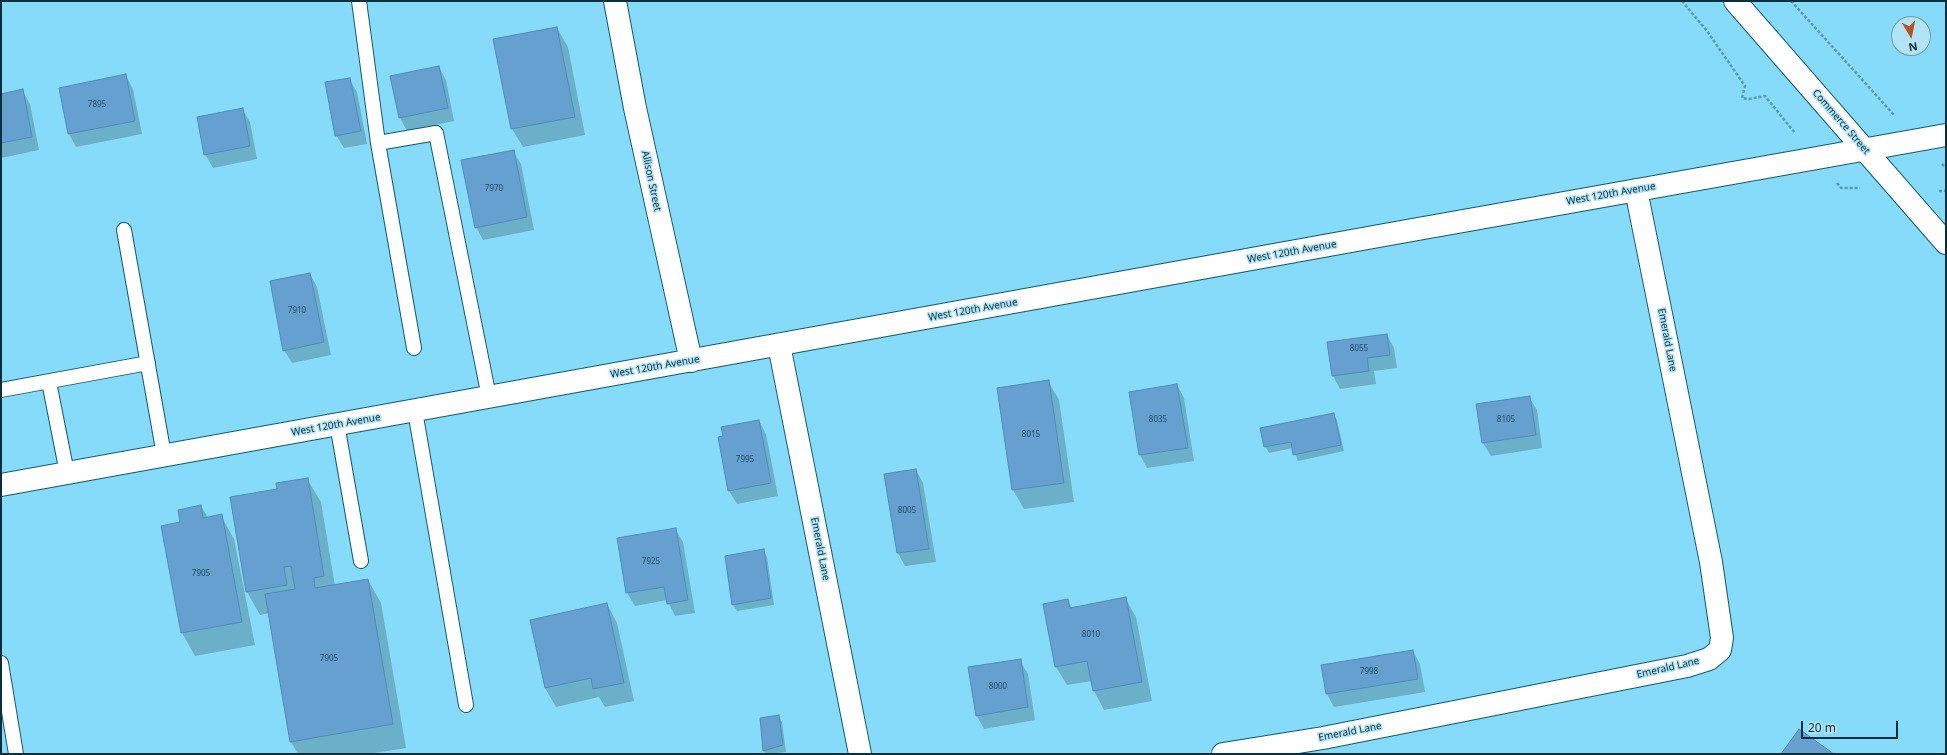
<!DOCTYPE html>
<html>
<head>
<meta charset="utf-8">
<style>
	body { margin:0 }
	#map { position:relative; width:1947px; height:755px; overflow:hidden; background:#86dbfb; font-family:"Noto Sans",sans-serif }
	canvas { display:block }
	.frame { position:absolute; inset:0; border:2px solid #092f3c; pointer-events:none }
	.north { position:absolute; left:1891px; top:16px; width:40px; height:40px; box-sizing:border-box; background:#b3e3f6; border:1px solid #6f9bac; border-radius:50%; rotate:170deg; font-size:11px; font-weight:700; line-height:16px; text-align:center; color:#092f3c }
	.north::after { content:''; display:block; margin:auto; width:14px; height:18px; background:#b7531f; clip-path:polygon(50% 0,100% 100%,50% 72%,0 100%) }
	.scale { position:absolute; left:1801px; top:721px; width:97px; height:18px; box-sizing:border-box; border:2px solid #092f3c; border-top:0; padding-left:5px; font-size:12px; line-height:14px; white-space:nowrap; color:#092f3c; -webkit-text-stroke:3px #b3e3f6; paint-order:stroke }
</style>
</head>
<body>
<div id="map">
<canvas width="1947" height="755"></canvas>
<div class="frame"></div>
<div class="north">N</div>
<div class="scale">20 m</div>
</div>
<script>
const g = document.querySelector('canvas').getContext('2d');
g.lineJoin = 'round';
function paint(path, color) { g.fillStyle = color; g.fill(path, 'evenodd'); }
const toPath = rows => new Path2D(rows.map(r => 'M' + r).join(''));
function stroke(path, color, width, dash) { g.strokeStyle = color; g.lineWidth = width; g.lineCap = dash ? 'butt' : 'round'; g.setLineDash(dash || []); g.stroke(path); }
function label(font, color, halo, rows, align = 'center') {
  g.font = font + ' "Noto Sans",sans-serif'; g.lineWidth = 3; g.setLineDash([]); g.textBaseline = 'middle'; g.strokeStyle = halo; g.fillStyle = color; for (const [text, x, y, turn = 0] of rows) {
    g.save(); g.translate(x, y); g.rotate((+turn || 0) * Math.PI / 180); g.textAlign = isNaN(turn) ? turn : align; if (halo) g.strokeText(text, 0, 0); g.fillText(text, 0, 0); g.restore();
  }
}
paint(toPath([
	[557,28,568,47,585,135,523,147,512,129],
	[439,67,446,80,454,121,407,131,400,118],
	[126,76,133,89,142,134,76,147,69,134,60,89],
	[349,79,357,92,367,144,344,148,336,135],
	[22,90,30,104,39,150,1,158,1,95],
	[242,109,250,122,257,159,213,168,205,154],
	[513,151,521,164,534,230,483,240,476,227],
	[310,274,317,287,331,355,292,363,284,350],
	[1387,335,1394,348,1397,368,1374,371,1376,384,1340,389,1333,376,1328,343],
	[1048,381,1059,400,1074,502,1024,509,1013,490,998,388],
	[1177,385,1184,398,1194,461,1147,468,1140,455],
	[1529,397,1537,410,1542,448,1491,456,1483,443],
	[1333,414,1337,420,1344,451,1298,461,1293,448,1269,453,1265,446],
	[759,421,766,434,778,496,737,504,729,491,724,437],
	[916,470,923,483,936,562,905,566,898,553,885,475],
	[307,479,321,502,335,586,368,580,381,603,406,748,368,754,298,754,291,742,269,613,260,615,247,592,279,490],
	[201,506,208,518,221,516,234,539,255,645,195,656,182,633,162,527,181,523],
	[675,529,683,542,695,613,675,616,667,600,635,606,627,593,618,539],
	[763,550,767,557,774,605,737,611,733,605,726,557],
	[1125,598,1136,617,1152,701,1104,710,1094,691,1092,681,1067,685,1056,667,1068,601,1072,608],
	[607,604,617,623,634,701,605,707,599,697,556,707,545,688,531,620],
	[1413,651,1420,664,1425,692,1334,707,1327,694,1322,666],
	[1020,661,1028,674,1035,720,984,729,977,716],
	[778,716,782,722,786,752,766,754,764,751,761,719]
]), '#0003');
const building = toPath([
	[557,27,575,117,511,129,493,39,557,27],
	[439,66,448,108,399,118,390,76,439,66],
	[126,74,135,121,68,134,59,88,126,74],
	[350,78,361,131,335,136,325,82,350,78],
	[23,89,32,137,1,143,1,94,23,89],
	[243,108,250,146,204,155,197,117,243,108],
	[514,150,527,217,475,228,461,160,514,150],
	[310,273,324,342,283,351,270,281,310,273],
	[1387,334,1390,355,1367,358,1369,371,1332,376,1327,342,1387,334],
	[1049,380,1064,483,1012,490,997,388,1049,380],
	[1177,384,1188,448,1139,455,1129,392,1177,384],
	[1530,396,1536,435,1482,443,1476,404,1530,396],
	[1334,413,1341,445,1293,455,1291,442,1264,447,1260,428,1334,413],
	[759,420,771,483,728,491,718,437,723,436,721,427,759,420],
	[916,469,929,549,897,553,884,474,916,469],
	[308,478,324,576,314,578,315,588,368,579,393,724,290,742,265,594,295,589,291,566,284,567,287,585,246,592,230,497,277,489,276,483,308,478],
	[201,505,203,518,222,514,242,622,181,633,161,526,180,522,178,510,201,505],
	[676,528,688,600,667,604,664,587,626,593,617,538,676,528],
	[764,549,771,598,732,605,725,556,764,549],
	[1126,597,1142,682,1093,691,1087,661,1055,667,1043,604,1068,599,1070,608,1126,597],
	[607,603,624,683,593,689,591,678,545,688,530,620,607,603],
	[1413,650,1418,679,1326,694,1321,665,1413,650],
	[1021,659,1028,707,976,716,968,667,1021,659],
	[779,715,783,745,763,751,760,718,779,715],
	[1799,729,1834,754,1781,754,1799,729]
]);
paint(building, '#66a0d0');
stroke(building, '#508bb9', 1);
const service = toPath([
	[359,1,378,143,436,133,489,397],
	[378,143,414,348],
	[124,230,164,455],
	[49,382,67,473],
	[1,390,148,363],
	[415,411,466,705],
	[337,424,361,561],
	[1,663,16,754]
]);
const minor = toPath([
	[615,1,635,108,691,361],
	[779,345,860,754],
	[1,485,1390,234,1946,135],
	[1223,754,1323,738,1687,666,1709,659,1720,650,1722,638,1711,562,1636,190]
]);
const tertiary = toPath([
	[1735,1,1946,243]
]);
stroke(service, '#10586e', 16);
stroke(minor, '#10586e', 24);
stroke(tertiary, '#10586e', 24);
stroke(toPath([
	[1682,1,1707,31,1745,86,1742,98,1749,99,1765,96,1795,133],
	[1791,1,1895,116],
	[1942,164,1946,168],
	[1837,183,1841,188,1860,188],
	[1939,191,1946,191]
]), '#579ab3', 2.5, [3, 2]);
stroke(service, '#fff', 14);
stroke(minor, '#fff', 22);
stroke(tertiary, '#fff', 22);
label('8px', '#204b61', null, [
	["7895",97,105],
	["7970",494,189],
	["7910",297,311],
	["8055",1359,349],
	["8035",1158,420],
	["8105",1506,420],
	["8015",1031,435],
	["7995",745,460],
	["8005",907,511],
	["7925",651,562],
	["7905",201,574],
	["8010",1091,635],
	["7905",329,659],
	["7998",1369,672],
	["8000",998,687]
]);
label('10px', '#092f3c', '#b3e3f6', [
	["Commerce Street",1841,122,49],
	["Allison Street",651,181,78],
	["West 120th Avenue",1611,194,-10],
	["West 120th Avenue",1292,252,-10],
	["West 120th Avenue",973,310,-10],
	["Emerald Lane",1667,340,79],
	["West 120th Avenue",655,367,-10],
	["West 120th Avenue",336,425,-10],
	["Emerald Lane",820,549,79],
	["Emerald Lane",1668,668,-13],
	["Emerald Lane",1350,732,-11]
]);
</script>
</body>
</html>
